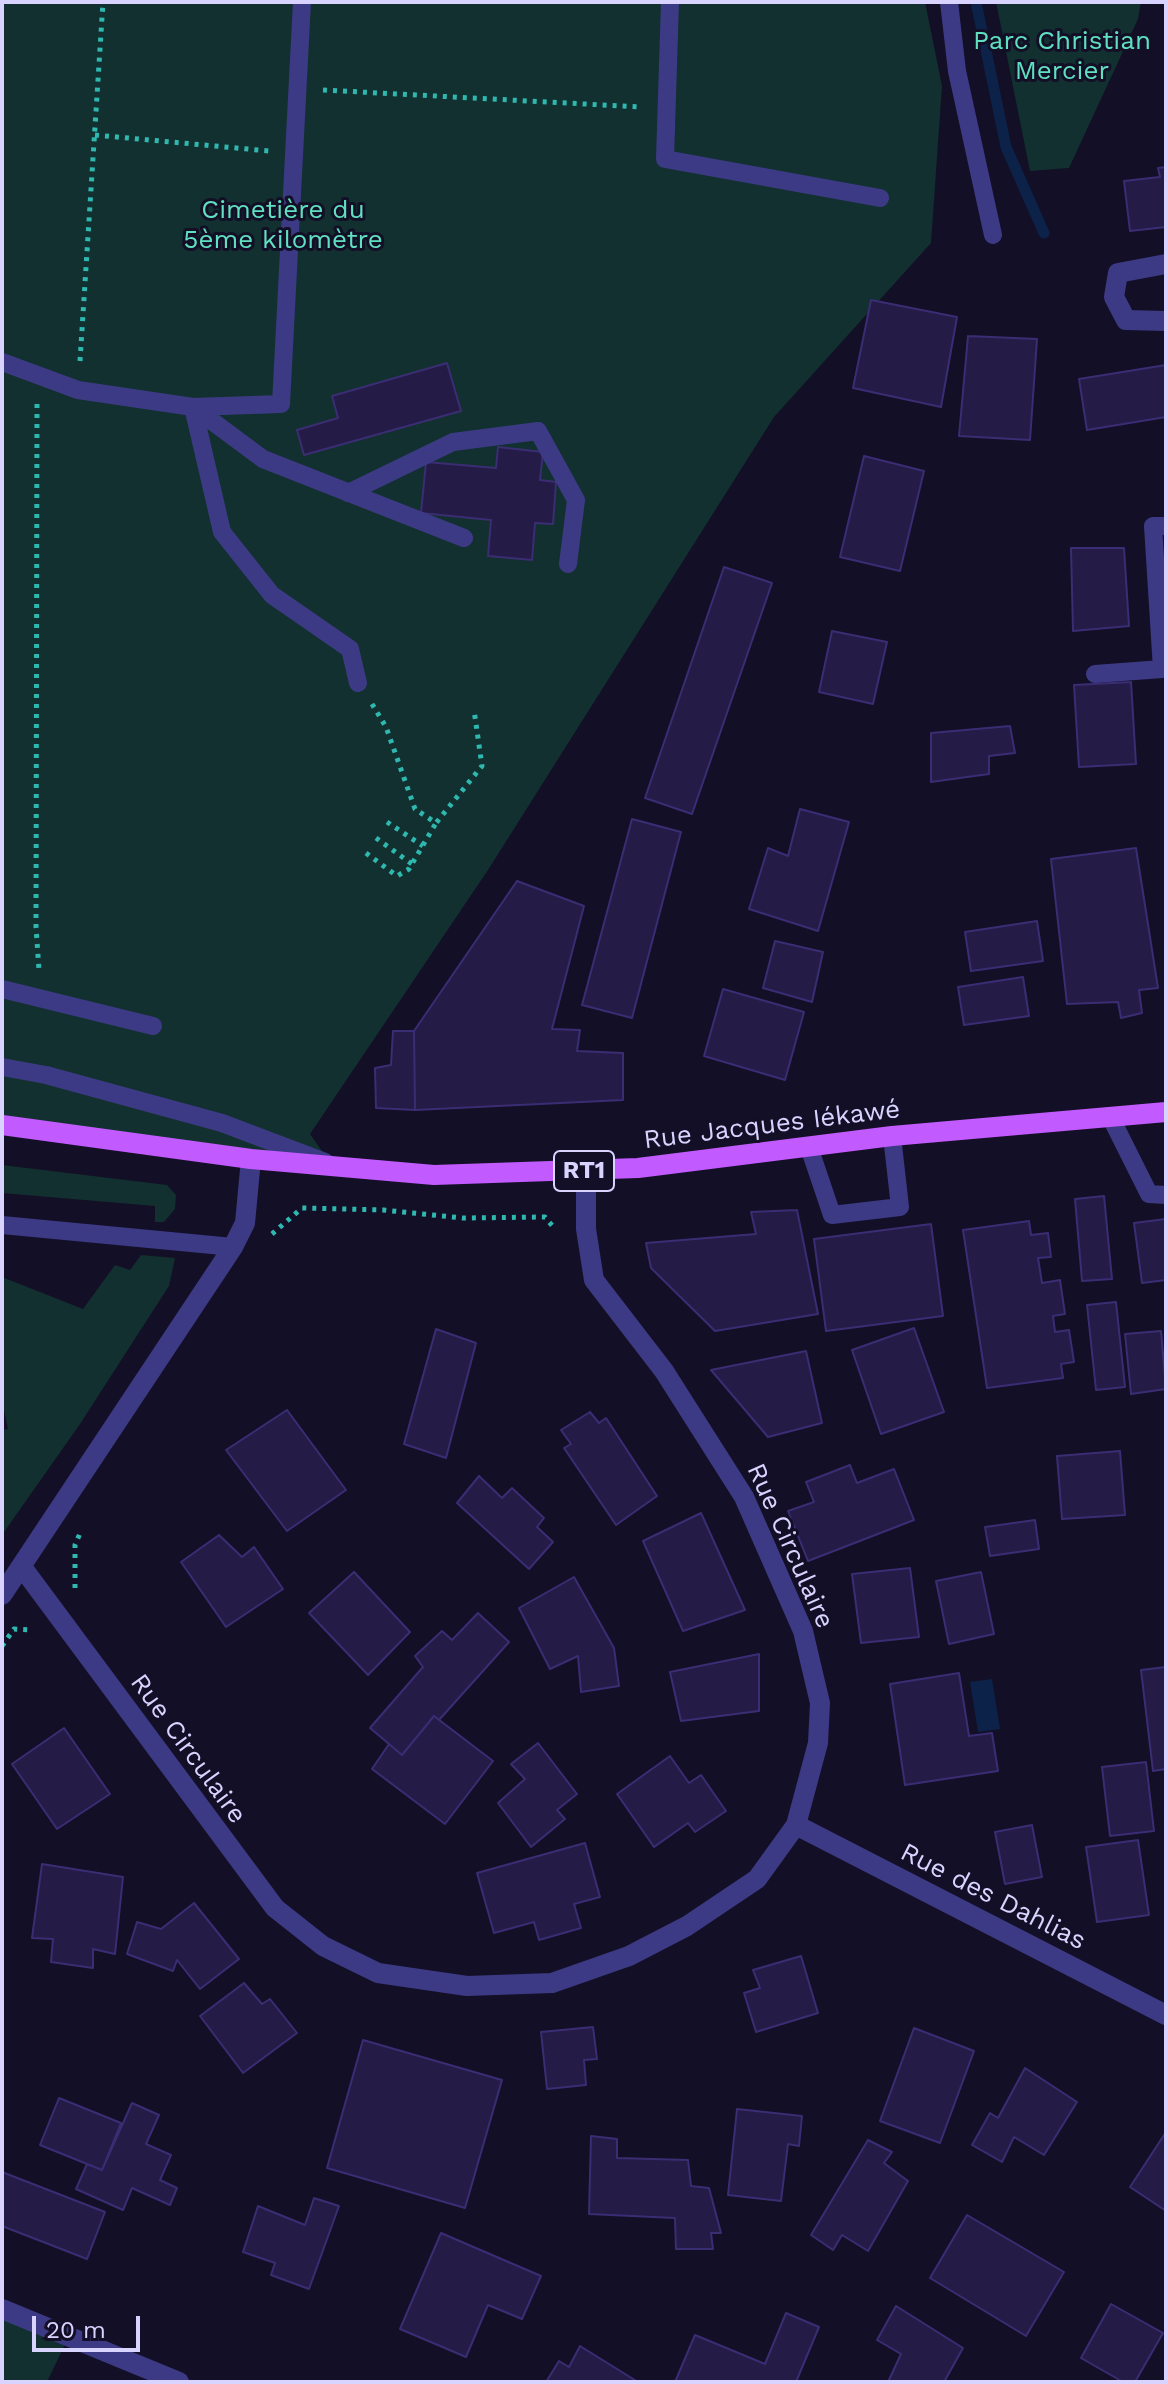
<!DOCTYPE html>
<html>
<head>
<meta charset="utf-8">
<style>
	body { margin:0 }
	#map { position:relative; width:1168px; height:2384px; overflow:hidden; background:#130f26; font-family:"Work Sans",sans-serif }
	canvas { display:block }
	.frame { position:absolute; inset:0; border:4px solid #d9d4ff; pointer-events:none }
	.scale { position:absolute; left:32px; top:2316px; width:108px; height:36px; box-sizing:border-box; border:4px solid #d9d4ff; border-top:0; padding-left:10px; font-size:24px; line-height:28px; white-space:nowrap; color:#d9d4ff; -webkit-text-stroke:6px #130f26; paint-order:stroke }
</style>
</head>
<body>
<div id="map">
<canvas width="1168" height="2384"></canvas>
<div class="frame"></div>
<div class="scale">20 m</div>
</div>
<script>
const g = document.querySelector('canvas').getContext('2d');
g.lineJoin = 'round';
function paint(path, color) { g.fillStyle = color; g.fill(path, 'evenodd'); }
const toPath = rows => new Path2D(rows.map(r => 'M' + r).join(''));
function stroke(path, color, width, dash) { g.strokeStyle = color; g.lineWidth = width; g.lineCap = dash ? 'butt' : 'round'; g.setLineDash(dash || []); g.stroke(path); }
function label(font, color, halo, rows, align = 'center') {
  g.font = font + ' "Work Sans",sans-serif'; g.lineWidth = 6; g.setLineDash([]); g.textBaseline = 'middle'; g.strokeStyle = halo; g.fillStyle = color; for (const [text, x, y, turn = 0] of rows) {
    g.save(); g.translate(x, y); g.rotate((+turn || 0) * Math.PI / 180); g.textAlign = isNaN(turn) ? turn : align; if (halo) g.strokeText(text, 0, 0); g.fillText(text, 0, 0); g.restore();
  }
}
paint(toPath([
	[2,2,925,2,942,86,931,243,774,417,488,870,310,1134,331,1164,2,1125],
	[996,2,1141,2,1138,19,1069,168,1030,171],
	[2,1165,167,1185,176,1195,175,1209,164,1222,155,1222,155,1206,2,1193],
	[141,1255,175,1258,169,1286,80,1424,2,1535,2,1430,8,1429,2,1401,2,1277,83,1309,115,1265,130,1270],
	[2,2309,69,2336,47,2382,2,2382]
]), '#12302f');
paint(toPath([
	[992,1679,1000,1729,978,1732,970,1682]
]), '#0c2248');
stroke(toPath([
	[976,2,1006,147,1044,233]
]), '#0c2248', 11);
const building = toPath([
	[1166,167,1166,227,1130,231,1124,181,1160,177,1158,168,1166,167],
	[871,300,957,317,941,407,853,388,871,300],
	[968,336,1037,339,1030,440,959,436,968,336],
	[447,363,461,411,304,455,297,430,338,418,332,396,447,363],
	[1166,365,1166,417,1087,430,1079,379,1166,365],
	[498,447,543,452,540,480,556,482,553,524,535,523,532,560,488,556,491,520,421,513,426,462,496,468,498,447],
	[864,456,924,471,900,571,840,557,864,456],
	[1071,548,1124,548,1129,626,1073,631,1071,548],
	[724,567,772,583,692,814,645,798,724,567],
	[832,631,887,642,873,704,819,692,832,631],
	[1131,682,1136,764,1079,767,1074,685,1131,682],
	[1010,726,1015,753,989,756,989,774,931,782,931,733,1010,726],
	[800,809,849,822,818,931,749,909,768,848,788,856,800,809],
	[632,819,681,832,632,1018,582,1005,632,819],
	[1136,848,1158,988,1139,990,1142,1013,1121,1018,1118,1002,1067,1004,1051,859,1136,848],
	[517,881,584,906,552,1029,580,1030,577,1051,623,1053,623,1100,415,1110,414,1031,517,881],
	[1037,921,1043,961,971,971,965,932,1037,921],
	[775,941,823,952,812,1002,763,988,775,941],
	[1023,977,1029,1016,964,1025,958,987,1023,977],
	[723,989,804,1012,785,1080,704,1056,723,989],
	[393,1031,414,1031,415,1110,376,1108,375,1068,391,1065,393,1031],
	[1104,1196,1112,1279,1082,1281,1075,1199,1104,1196],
	[797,1210,818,1314,715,1331,651,1268,646,1243,756,1234,751,1212,797,1210],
	[1166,1219,1166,1280,1142,1283,1134,1223,1166,1219],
	[1029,1221,1031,1235,1048,1233,1051,1257,1038,1258,1042,1283,1060,1280,1065,1314,1053,1316,1055,1332,1069,1330,1074,1362,1061,1364,1063,1378,987,1388,963,1230,1029,1221],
	[931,1224,943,1316,826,1331,814,1239,931,1224],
	[1116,1302,1125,1387,1096,1390,1087,1305,1116,1302],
	[914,1328,944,1412,881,1434,852,1350,914,1328],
	[436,1329,476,1343,446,1458,404,1444,436,1329],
	[1161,1331,1166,1389,1131,1394,1125,1334,1161,1331],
	[806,1351,822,1423,768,1437,711,1370,806,1351],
	[287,1410,346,1490,287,1531,226,1450,287,1410],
	[590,1412,599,1423,606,1418,657,1496,616,1525,564,1448,571,1444,561,1430,590,1412],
	[1120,1451,1125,1515,1062,1519,1057,1456,1120,1451],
	[850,1465,857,1483,894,1469,914,1520,808,1561,788,1511,814,1502,806,1482,850,1465],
	[479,1476,502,1498,512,1488,544,1518,537,1527,553,1542,529,1569,457,1503,479,1476],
	[701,1513,745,1610,683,1631,643,1541,701,1513],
	[1035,1520,1039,1549,990,1556,985,1527,1035,1520],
	[219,1535,242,1557,254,1547,283,1589,226,1627,181,1562,219,1535],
	[910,1568,919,1637,861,1643,852,1574,910,1568],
	[354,1572,410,1632,368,1675,309,1613,354,1572],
	[981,1572,994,1634,949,1644,936,1581,981,1572],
	[574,1577,614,1648,619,1686,581,1692,578,1656,550,1669,519,1608,574,1577],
	[478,1613,509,1642,439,1720,434,1716,402,1755,370,1728,423,1667,415,1656,442,1631,452,1640,478,1613],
	[759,1654,759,1711,681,1721,670,1672,759,1654],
	[1166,1667,1166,1769,1153,1771,1141,1670,1166,1667],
	[959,1673,969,1736,992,1733,998,1771,905,1785,890,1684,959,1673],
	[434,1716,493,1761,445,1824,372,1769,389,1744,402,1755,434,1716],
	[64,1728,110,1794,57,1829,12,1764,64,1728],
	[538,1743,577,1794,557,1810,565,1819,531,1847,498,1803,525,1779,511,1764,538,1743],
	[670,1756,689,1783,701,1775,726,1811,695,1832,688,1823,654,1847,617,1794,670,1756],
	[1146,1762,1154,1831,1110,1836,1102,1767,1146,1762],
	[1032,1825,1042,1877,1005,1884,995,1832,1032,1825],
	[1138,1840,1149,1915,1097,1922,1086,1847,1138,1840],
	[585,1843,600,1897,574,1904,581,1928,539,1940,534,1922,494,1933,477,1873,585,1843],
	[42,1864,123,1877,115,1954,93,1949,93,1968,51,1962,53,1939,32,1938,42,1864],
	[194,1903,239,1959,200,1989,177,1960,173,1971,127,1954,137,1922,161,1929,194,1903],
	[801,1956,818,2013,756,2032,744,1993,760,1988,753,1970,801,1956],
	[244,1983,262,2004,270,1999,297,2033,243,2073,200,2016,244,1983],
	[593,2027,597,2059,584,2060,586,2085,547,2089,541,2032,593,2027],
	[914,2028,974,2051,940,2143,880,2121,914,2028],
	[363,2040,502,2080,465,2208,327,2168,363,2040],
	[1025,2068,1077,2102,1044,2155,1014,2137,1002,2162,972,2145,990,2113,998,2118,1025,2068],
	[59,2098,121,2123,102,2170,40,2145,59,2098],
	[132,2103,159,2115,146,2144,171,2155,160,2180,177,2188,170,2205,132,2188,123,2210,76,2189,87,2164,102,2170,132,2103],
	[737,2109,802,2116,799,2146,788,2144,781,2201,728,2195,737,2109],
	[1166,2132,1166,2211,1130,2187,1166,2132],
	[591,2136,617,2139,617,2158,688,2160,691,2186,709,2188,721,2233,711,2233,713,2249,676,2249,675,2218,589,2214,591,2136],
	[868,2140,892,2152,884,2163,908,2181,868,2251,842,2235,833,2250,811,2235,868,2140],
	[2,2172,105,2212,87,2259,2,2226,2,2172],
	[314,2198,339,2206,309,2289,271,2275,275,2263,243,2252,258,2206,305,2225,314,2198],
	[967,2215,1064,2272,1026,2336,930,2278,967,2215],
	[441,2233,541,2276,522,2319,488,2305,466,2357,400,2329,441,2233],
	[1111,2304,1163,2333,1135,2382,1123,2382,1081,2358,1111,2304],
	[896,2306,963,2348,944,2382,888,2382,901,2354,877,2340,896,2306],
	[786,2313,819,2327,796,2382,675,2382,695,2335,765,2364,786,2313],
	[580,2346,638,2382,546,2382,559,2361,569,2367,580,2346]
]);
paint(building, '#241b47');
stroke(building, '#3b2d73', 2);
stroke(toPath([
	[323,90,641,107],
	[95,135,269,151],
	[80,361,103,2],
	[37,404,36,927,39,970],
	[372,704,386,727,415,809,436,823,482,766,474,710],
	[387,822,423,846],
	[376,838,412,864],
	[366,853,397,876,409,869,436,823],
	[272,1234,302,1208,383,1210,463,1218,545,1217,555,1229],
	[75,1588,75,1545,81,1531],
	[2,1646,14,1629,32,1630]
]), '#2fb8b0', 5, [4, 6]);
stroke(toPath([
	[302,2,281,404,193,407,222,532,272,595,350,649,358,683],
	[670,2,665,159,880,198],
	[949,2,957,71,993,235],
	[2,362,78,390,193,407,263,459,464,538],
	[348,493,453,442,538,431,576,500,568,564],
	[1095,674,1162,669,1153,526,1166,526],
	[2,989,153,1026],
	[2,1067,46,1075,222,1123,325,1162],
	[1111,1118,1149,1194,1166,1195],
	[809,1147,832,1215,900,1207,892,1136],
	[2,1225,233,1247]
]), '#3d3a85', 18);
stroke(toPath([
	[1166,264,1118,273,1114,297,1126,320,1166,321],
	[22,1567,275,1908,323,1946,378,1973,467,1986,552,1983,629,1956,687,1926,757,1879,796,1825,818,1743,820,1703,811,1665,803,1631,744,1497,664,1371,594,1280,586,1229,586,1171],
	[2,1595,233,1247,245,1223,251,1159],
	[796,1825,1166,2015],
	[2,2309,179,2382]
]), '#3d3a85', 20);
stroke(toPath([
	[2,1125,251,1159,434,1175,638,1168,892,1136,1166,1112]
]), '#c25bff', 20);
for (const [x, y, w] of [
	[584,1171,60]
]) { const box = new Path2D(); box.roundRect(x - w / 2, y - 20, w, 40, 6); g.fillStyle = '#130f26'; g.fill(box); stroke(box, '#d9d4ff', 2); }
label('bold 24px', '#d9d4ff', null, [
	["RT1",584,1171]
]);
label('26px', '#5fe0c0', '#130f26', [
	["Parc Christian",1062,41],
	["Mercier",1062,71],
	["Cimetière du",283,210],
	["5ème kilomètre",283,240]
]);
label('26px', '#d9d4ff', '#130f26', [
	["Rue Jacques Iékawé",772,1125,-7],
	["Rue Circulaire",790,1546,66],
	["Rue Circulaire",188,1749,54],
	["Rue des Dahlias",993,1897,27]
]);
</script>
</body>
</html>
